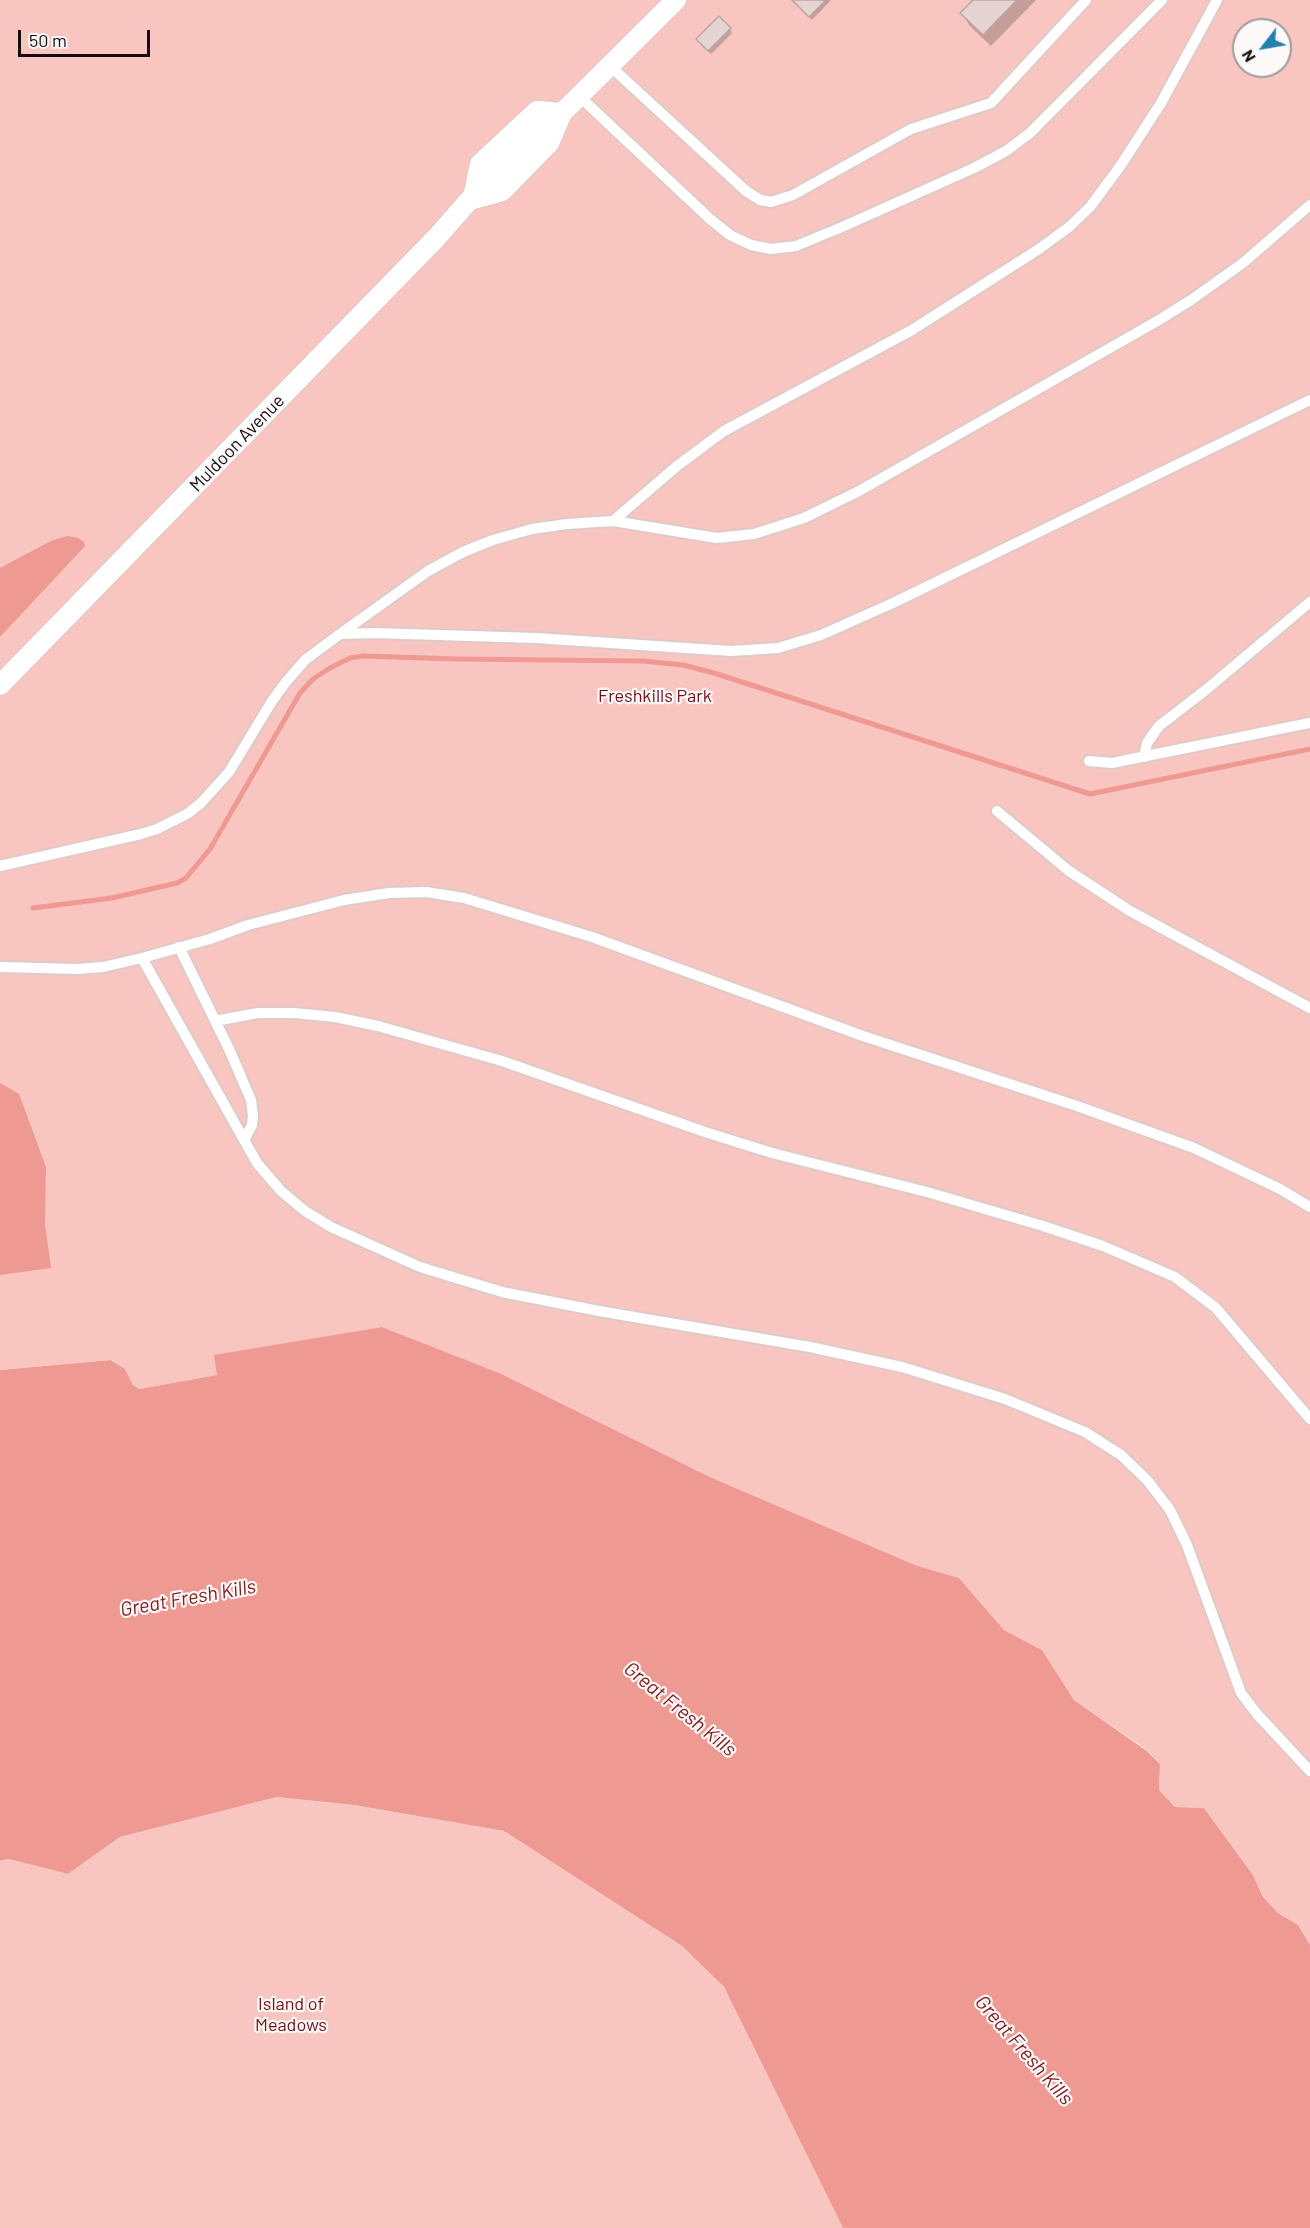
<!DOCTYPE html>
<html>
<head>
<meta charset="utf-8">
<style>
	body { margin:0 }
	#map { position:relative; width:1310px; height:2228px; overflow:hidden; background:#fdf9f9; font-family:Barlow,sans-serif }
	canvas { display:block }
	.north { position:absolute; left:1232px; top:18px; width:60px; height:60px; box-sizing:border-box; background:#fdf9f9; border:2px solid #9f9b9b; border-radius:50%; rotate:239deg; font-size:16px; font-weight:700; line-height:24px; text-align:center; color:#130e0d }
	.north::after { content:''; display:block; margin:auto; width:21px; height:27px; background:#2481ae; clip-path:polygon(50% 0,100% 100%,50% 72%,0 100%) }
	.scale { position:absolute; left:18px; top:30px; width:132px; height:27px; box-sizing:border-box; border:3px solid #130e0d; border-top:0; padding-left:8px; font-size:18px; line-height:21px; white-space:nowrap; color:#130e0d; -webkit-text-stroke:4px #fdf9f9; paint-order:stroke }
</style>
</head>
<body>
<div id="map">
<canvas width="1310" height="2228"></canvas>
<div class="north">N</div>
<div class="scale">50 m</div>
</div>
<script>
const g = document.querySelector('canvas').getContext('2d');
g.lineJoin = 'round';
function paint(path, color) { g.fillStyle = color; g.fill(path, 'evenodd'); }
const toPath = rows => new Path2D(rows.map(r => 'M' + r).join(''));
function stroke(path, color, width, dash) { g.strokeStyle = color; g.lineWidth = width; g.lineCap = dash ? 'butt' : 'round'; g.setLineDash(dash || []); g.stroke(path); }
function label(font, color, halo, rows, align = 'center') {
  g.font = font + ' Barlow,sans-serif'; g.lineWidth = 4.5; g.setLineDash([]); g.textBaseline = 'middle'; g.strokeStyle = halo; g.fillStyle = color; for (const [text, x, y, turn = 0] of rows) {
    g.save(); g.translate(x, y); g.rotate((+turn || 0) * Math.PI / 180); g.textAlign = isNaN(turn) ? turn : align; if (halo) g.strokeText(text, 0, 0); g.fillText(text, 0, 0); g.restore();
  }
}
paint(toPath([
	[0,0,1310,0,1310,1945,1298,1925,1278,1913,1263,1897,1253,1875,1204,1808,1175,1807,1159,1790,1160,1764,1147,1750,1074,1700,1042,1650,1004,1630,959,1578,915,1565,710,1477,498,1373,382,1327,215,1356,217,1375,139,1389,133,1385,125,1369,109,1360,0,1370],
	[1244,30,1280,30,1280,66,1244,66],
	[277,1797,354,1805,504,1831,682,1946,724,1987,843,2228,0,2228,0,1861,8,1859,68,1874,120,1837]
]), '#f9c5c0');
paint(toPath([
	[68,536,78,538,84,542,85,546,0,637,0,568,53,540],
	[0,1083,19,1094,46,1167,45,1224,51,1268,0,1275],
	[382,1327,499,1373,710,1477,915,1565,959,1578,1004,1630,1042,1650,1074,1700,1147,1751,1160,1764,1159,1790,1175,1807,1204,1808,1253,1875,1263,1897,1278,1913,1298,1925,1310,1945,1310,2228,843,2228,724,1987,682,1946,504,1831,354,1805,277,1797,120,1837,68,1874,8,1859,0,1861,0,1370,110,1360,125,1369,133,1385,139,1389,217,1375,214,1355]
]), '#ee9992');
paint(toPath([
	[791,0,831,0,812,20],
	[975,0,1036,0,991,46,969,25,962,13],
	[730,29,732,33,711,54,700,43]
]), '#0003');
stroke(toPath([
	[33,908,112,898,177,883,186,878,210,849,300,693,313,679,330,668,350,658,363,656,456,659,643,661,683,665,714,673,1090,794,1310,749]
]), '#ee9992', 5);
const building = toPath([
	[792,0,826,0,809,17,792,0],
	[973,0,1017,0,983,35,960,13,973,0],
	[719,16,731,28,708,51,696,39,719,16]
]);
paint(building, '#e6d4d2');
stroke(building, '#b8a7a5', 1.5);
const lane = toPath([
	[610,66,746,191,760,200,771,202,793,195,911,129,991,103,1086,0],
	[579,96,710,219,730,235,751,245,771,249,796,246,842,227,974,168,1006,151,1030,133,1162,0],
	[613,521,677,466,724,431,912,330,1039,249,1069,227,1090,207,1121,165,1161,103,1217,0],
	[340,634,428,571,463,552,493,540,532,529,567,524,613,521,717,538,754,534,804,518,859,491,1159,320,1191,300,1243,263,1310,205],
	[1144,757,1147,743,1159,726,1207,689,1310,602],
	[1089,761,1112,763,1310,723],
	[997,811,1069,871,1130,911,1310,1008],
	[0,866,141,834,157,829,187,814,201,803,229,772,272,701,286,682,305,660,340,634,374,633,536,638,731,651,778,648,821,635,893,603,1310,400],
	[179,947,229,1049,251,1100,253,1116,252,1125,244,1140],
	[142,958,257,1163,281,1191,305,1211,331,1227,420,1267,502,1292,599,1311,810,1347,902,1367,1005,1399,1085,1432,1121,1455,1147,1480,1170,1510,1187,1545,1241,1693,1257,1714,1310,1771],
	[0,967,77,969,103,967,142,958,210,939,248,925,344,900,389,893,426,892,464,898,592,937,863,1036,1077,1106,1194,1148,1280,1189,1310,1207],
	[215,1021,258,1013,294,1013,335,1017,378,1026,502,1061,705,1132,772,1153,927,1192,1043,1226,1103,1246,1175,1277,1216,1308,1310,1419]
]);
const street = toPath([
	[537,111,562,113,549,143,502,191,473,199,480,164,537,111],
	[0,685,437,237,494,172,544,126,562,113,676,0]
]);
stroke(lane, '#ddcbc9', 14);
stroke(street, '#ddcbc9', 22);
stroke(lane, '#fff', 10);
stroke(street, '#fff', 20);
label('18px', '#130e0d', '#fdf9f9', [
	["Muldoon Avenue",237,443,-46]
]);
label('18px', '#750f16', '#fdf9f9', [
	["Freshkills Park",655,696],
	["Island of",291,2004],
	["Meadows",291,2025]
]);
label('italic 20px', '#821f21', '#fdf9f9', [
	["Great Fresh Kills",188,1598,-10],
	["Great Fresh Kills",680,1709,39],
	["Great Fresh Kills",1024,2050,49]
]);
</script>
</body>
</html>
